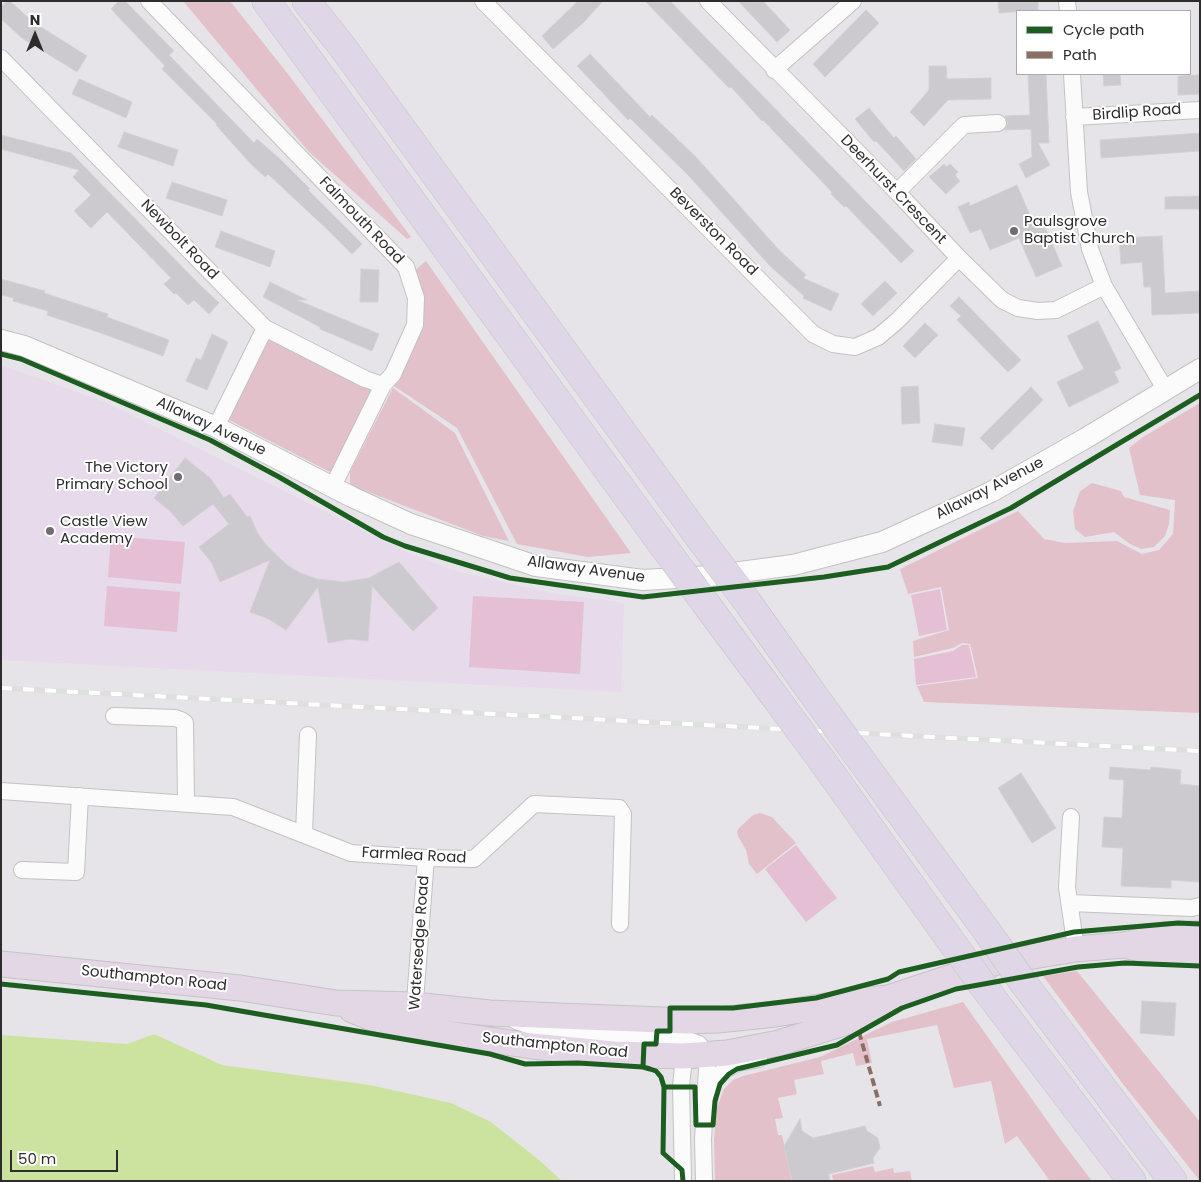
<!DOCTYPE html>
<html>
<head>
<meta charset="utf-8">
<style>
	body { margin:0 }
	#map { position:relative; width:1201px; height:1182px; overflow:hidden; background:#e7e4e9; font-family:Poppins,sans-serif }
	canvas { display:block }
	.frame { position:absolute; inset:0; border:2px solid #2d2d2d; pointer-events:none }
	.legend { position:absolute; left:1016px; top:10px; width:175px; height:65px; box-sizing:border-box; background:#fff; border:1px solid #ababab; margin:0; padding:6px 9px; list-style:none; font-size:15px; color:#2d2d2d }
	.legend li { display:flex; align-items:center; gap:10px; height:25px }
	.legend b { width:25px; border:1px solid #ababab }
	.north { position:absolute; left:10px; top:10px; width:50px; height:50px; -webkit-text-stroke:4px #fff; paint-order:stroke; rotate:0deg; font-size:14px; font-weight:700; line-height:20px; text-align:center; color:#2d2d2d }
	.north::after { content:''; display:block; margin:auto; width:18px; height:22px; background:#2d2d2d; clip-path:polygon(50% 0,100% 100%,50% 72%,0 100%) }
	.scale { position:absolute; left:10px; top:1150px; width:108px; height:22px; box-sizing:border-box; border:2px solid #2d2d2d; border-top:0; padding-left:6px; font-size:15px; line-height:18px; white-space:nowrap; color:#2d2d2d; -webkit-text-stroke:4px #fff; paint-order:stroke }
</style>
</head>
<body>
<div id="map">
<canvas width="1201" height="1182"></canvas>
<div class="frame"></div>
<ul class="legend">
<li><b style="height:6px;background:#1b5e20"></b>Cycle path</li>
<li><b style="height:6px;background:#8d6e63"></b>Path</li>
</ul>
<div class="north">N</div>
<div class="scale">50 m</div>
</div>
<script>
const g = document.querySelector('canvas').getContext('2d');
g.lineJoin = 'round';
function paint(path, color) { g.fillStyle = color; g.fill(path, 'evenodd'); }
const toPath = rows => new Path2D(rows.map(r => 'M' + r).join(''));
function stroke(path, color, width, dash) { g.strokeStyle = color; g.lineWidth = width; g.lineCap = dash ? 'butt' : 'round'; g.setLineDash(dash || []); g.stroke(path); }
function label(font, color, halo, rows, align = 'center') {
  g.font = font + ' Poppins,sans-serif'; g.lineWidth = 4; g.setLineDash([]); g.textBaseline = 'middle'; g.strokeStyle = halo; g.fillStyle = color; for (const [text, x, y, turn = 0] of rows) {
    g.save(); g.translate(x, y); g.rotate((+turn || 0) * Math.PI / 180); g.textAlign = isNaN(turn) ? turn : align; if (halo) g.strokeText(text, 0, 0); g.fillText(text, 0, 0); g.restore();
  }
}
paint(toPath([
	[1,365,105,402,404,551,455,571,551,593,624,603,621,692,1,660]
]), '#e6daeb');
paint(toPath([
	[183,1,230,1,291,78,411,237,407,239,309,152],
	[426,261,631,553,588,557,517,544,457,428,394,386,418,332,413,272],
	[275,339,374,390,334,474,227,419,267,341],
	[393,388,455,433,509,541,483,536,350,485,350,472],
	[1200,403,1200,713,924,702,917,686,978,678,970,644,962,643,953,648,914,657,913,641,949,630,941,587,908,594,900,569,1018,511,1044,539,1065,543,1117,541,1142,554,1159,550,1173,534,1175,500,1140,495,1129,448,1143,437],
	[1092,483,1121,491,1124,497,1170,510,1169,524,1165,536,1154,547,1141,549,1130,544,1114,532,1085,537,1075,529,1073,511,1080,491],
	[760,813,772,817,796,843,757,874,749,864,746,850,738,836,737,831,740,827,753,815],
	[1077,971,1200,1122,1200,1181,1123,1084,1043,976],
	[963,1002,1063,1143,1092,1181,1050,1181,1017,1136,1005,1144,991,1081,954,1088,937,1025,867,1039,872,1063,856,1066,853,1053,821,1061,824,1074,794,1080,797,1094,778,1098,783,1118,775,1119,778,1135,782,1135,792,1181,715,1181,714,1139,717,1108,724,1089,733,1080,743,1076,820,1057,892,1022],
	[873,1166,875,1172,893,1168,894,1173,910,1171,912,1181,833,1181,832,1175]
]), '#e2c1cb');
paint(toPath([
	[111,536,185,542,181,584,108,577],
	[107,586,180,592,177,632,104,626],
	[940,589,947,630,919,636,911,595],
	[473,596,584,602,580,674,469,667],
	[962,645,969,645,976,677,916,685,914,659,953,651],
	[796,845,837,898,806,922,765,869]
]), '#e5bfd3');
paint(toPath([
	[154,1034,222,1065,370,1085,451,1103,491,1122,539,1160,562,1181,1,1181,1,1035,127,1044]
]), '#cce3a0');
const building = toPath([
	[7,1,10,1,33,22,87,56,77,72,22,38,1,19,1,7,7,1],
	[119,1,125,1,174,51,169,55,254,143,257,139,281,160,310,189,308,190,362,244,352,254,330,232,268,174,265,177,250,163,216,125,217,124,162,69,165,66,111,9,119,1],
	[578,1,603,1,584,22,553,49,542,36,578,1],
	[645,1,670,1,914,251,901,263,846,206,844,207,831,194,832,192,763,120,762,121,731,87,729,88,645,1],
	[738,1,763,1,790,30,777,42,738,1],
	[998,1,1038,1,1038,10,999,13,998,1],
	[866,10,879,23,825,77,813,64,866,10],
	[590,54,650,117,652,115,696,157,779,250,806,275,803,278,839,294,831,311,803,298,804,296,771,267,689,176,630,118,628,120,601,91,577,66,590,54],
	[929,66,946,66,947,79,991,78,991,99,948,100,924,126,910,112,929,90,929,66],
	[1028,74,1046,74,1049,143,1038,143,1050,165,1026,178,1019,164,1032,157,1031,129,1005,130,1008,123,1005,116,1030,115,1028,74],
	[1103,74,1120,74,1121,85,1104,86,1103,74],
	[1200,75,1200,94,1178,95,1178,76,1200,75],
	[79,79,132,102,126,118,72,94,79,79],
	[869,108,894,138,896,136,916,159,904,171,876,141,874,142,855,119,869,108],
	[124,132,178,150,173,166,118,147,124,132],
	[1200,133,1200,151,1101,158,1100,140,1200,133],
	[1,135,71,153,196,281,219,303,209,314,194,300,188,305,176,293,174,294,164,284,171,278,107,212,91,228,74,211,91,195,73,177,79,170,1,149,1,135],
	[944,164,946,167,950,164,958,172,955,175,960,181,946,194,929,177,944,164],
	[172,182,227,200,222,216,166,198,172,182],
	[1017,185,1032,220,1040,216,1062,266,1036,277,1019,238,990,250,981,229,970,233,958,207,969,202,970,206,1017,185],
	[1200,196,1200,209,1165,209,1165,197,1200,196],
	[221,231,275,251,270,267,215,247,221,231],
	[1162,236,1165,293,1200,291,1200,313,1152,315,1151,287,1144,287,1142,262,1121,264,1119,238,1162,236],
	[361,269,379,270,378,302,360,302,361,269],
	[1,279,45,291,44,293,108,314,107,317,169,340,163,356,101,333,47,315,48,311,13,301,14,298,1,295,1,279],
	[885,281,897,293,873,316,861,304,885,281],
	[270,282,307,300,297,300,379,334,372,351,320,329,320,327,263,297,270,282],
	[959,297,1021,360,1008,372,957,320,961,316,950,306,959,297],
	[1098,321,1121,368,1114,372,1119,382,1069,407,1057,382,1084,369,1067,336,1098,321],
	[925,323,938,335,915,358,903,346,925,323],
	[212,334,228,342,207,390,186,381,196,358,201,360,212,334],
	[918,386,920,423,902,424,901,387,918,386],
	[1031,387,1043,400,992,450,980,438,1031,387],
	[935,424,965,428,962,446,932,442,935,424],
	[185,458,210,478,224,498,230,494,247,517,250,516,258,534,267,546,287,565,300,573,317,579,344,582,369,578,399,562,438,608,413,631,372,586,368,641,349,639,328,643,318,587,286,630,269,619,250,612,270,560,220,582,212,563,199,547,229,524,213,504,183,526,170,511,154,498,185,458],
	[1110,767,1150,770,1151,767,1181,770,1180,784,1200,786,1200,882,1171,880,1171,888,1121,886,1123,848,1102,847,1104,817,1122,818,1124,780,1109,779,1110,767],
	[1021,773,1056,828,1032,843,998,788,1021,773],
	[1142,1001,1176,1003,1174,1036,1140,1033,1142,1001],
	[800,1119,802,1131,813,1138,865,1126,867,1131,878,1138,880,1148,873,1158,874,1163,829,1174,830,1181,792,1181,784,1146,800,1119]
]);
paint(building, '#cdcacf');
stroke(building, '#d3d0d4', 1);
const minor = toPath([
	[149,1,406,267,416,298,415,325,393,374,383,385,333,486],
	[483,1,813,334,833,344,855,347,878,337,897,321,959,258],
	[708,1,897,192,959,258,1002,300,1018,308,1038,311,1056,310,1104,286],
	[1067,1,1068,11],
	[1,58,265,328,365,379,383,385],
	[774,70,853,1],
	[1072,74,1079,192,1090,249,1104,286,1165,389],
	[1074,117,1200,110],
	[897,192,964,125,998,123],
	[216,427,265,328],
	[114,716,175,718,181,720,185,723,186,803],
	[1,791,233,807,351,853,426,858,474,859,534,804,619,808,623,814,620,924],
	[1071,817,1067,887,1076,949],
	[304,833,308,735],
	[22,870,76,872,80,796],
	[1070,903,1192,908,1200,906],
	[414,1014,426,858],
	[516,1021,539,1029,558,1031,598,1035,688,1040,699,1044,706,1055,707,1068,703,1139,704,1181],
	[707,1093,718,1076,724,1070,738,1063,759,1059],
	[683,1181,681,1086,685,1048]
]);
const tertiary = toPath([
	[1,340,24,346,216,427,352,497,411,524,536,566,643,580,710,576,793,565,882,542,991,492,1086,438,1200,369]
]);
const primary = toPath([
	[1132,947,1162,953,1200,954],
	[1,964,240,988,336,1003,414,1005,490,1013,559,1016,688,1021,718,1020,776,1014,850,1002,888,998,997,962,1076,949,1124,945,1163,935,1200,934],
	[352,1010,372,1018,414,1029,532,1046,614,1054,683,1056,727,1053,779,1043,863,1017,886,1000]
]);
const motorway = toPath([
	[266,1,661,543],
	[306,1,341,45,701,540],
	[746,600,810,690],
	[706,604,775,697],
	[858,756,986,930],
	[823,762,948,937],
	[1025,985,1173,1181],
	[990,995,1132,1181]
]);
stroke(minor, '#c2c2c2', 18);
stroke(tertiary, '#c2c2c2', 22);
stroke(primary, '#c4c3c5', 27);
stroke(motorway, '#c4c3c5', 29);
stroke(minor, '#fbfbfc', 16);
stroke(tertiary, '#fbfbfc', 20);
stroke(primary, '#e3d7e5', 25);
stroke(motorway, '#dfd7e7', 28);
const rail = toPath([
	[1,688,1200,751]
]);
stroke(rail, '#dee0df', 5.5);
stroke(rail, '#fff', 4, [11]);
const motorwayBridge = toPath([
	[701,540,746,600],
	[661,543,706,604],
	[810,690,858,756],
	[775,697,823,762],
	[986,930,1025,985],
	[948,937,990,995]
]);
stroke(motorwayBridge, '#c4c3c5', 29, []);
stroke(motorwayBridge, '#dfd7e7', 28);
stroke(toPath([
	[859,1032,880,1106]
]), '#8d6e63', 4, [8, 4]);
stroke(toPath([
	[1,354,21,359,210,440,279,477,383,537,405,546,510,578,643,597,824,577,888,567,1011,508,1200,395],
	[1,984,206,1005,490,1054,525,1064,578,1063,643,1067,650,1069,656,1071,661,1077,664,1087,663,1153,682,1170,683,1181],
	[643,1067,644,1044,656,1044,657,1031,670,1031,670,1008,733,1008,816,998,888,979,899,972,1074,932,1178,923,1200,924],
	[664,1087,695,1087,696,1125,713,1125,715,1101,720,1084,729,1074,737,1069,837,1045,902,1008,956,989,1078,967,1125,963,1200,966]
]), '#1b5e20', 5);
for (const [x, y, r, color] of [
	[1014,231,5,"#6e6d6f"],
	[178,477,5,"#6e6d6f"],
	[50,531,5,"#6e6d6f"]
]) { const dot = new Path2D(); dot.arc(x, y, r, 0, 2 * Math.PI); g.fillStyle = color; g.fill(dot); stroke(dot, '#fff', 2); }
label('15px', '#2d2d2d', '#fff', [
	["Birdlip Road",1137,113,-4],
	["Deerhurst Crescent",893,190,46],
	["Falmouth Road",361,221,46],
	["Beverston Road",713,232,45],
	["Newbolt Road",179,240,46],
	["Allaway Avenue",211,427,25],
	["Allaway Avenue",990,489,-27],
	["Allaway Avenue",586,570,8],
	["Farmlea Road",414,856,3],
	["Watersedge Road",420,943,-86],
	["Southampton Road",154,979,6],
	["Southampton Road",555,1046,6]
]);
label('15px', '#2d2d2d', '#fff', [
	["Paulsgrove",1024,222],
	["Baptist Church",1024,239],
	["The Victory",168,468,"right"],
	["Primary School",168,485,"right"],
	["Castle View",60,522],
	["Academy",60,539]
], 'left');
</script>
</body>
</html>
